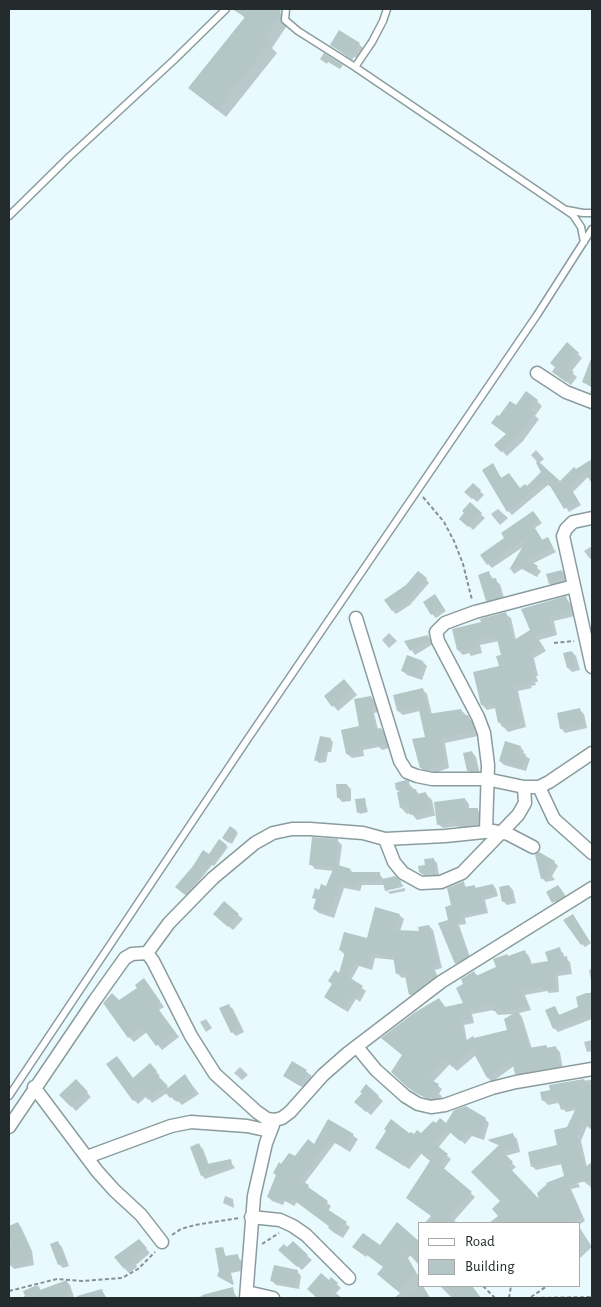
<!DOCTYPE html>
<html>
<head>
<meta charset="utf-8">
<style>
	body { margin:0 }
	#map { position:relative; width:601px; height:1307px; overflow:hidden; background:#e8fafd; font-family:"Alegreya Sans",sans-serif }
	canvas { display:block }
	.frame { position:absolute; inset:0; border:10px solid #242b2c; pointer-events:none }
	.legend { position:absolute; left:418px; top:1222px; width:162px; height:65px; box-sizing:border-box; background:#fff; border:1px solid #a7aaab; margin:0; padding:6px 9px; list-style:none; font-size:15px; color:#242b2c }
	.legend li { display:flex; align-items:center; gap:10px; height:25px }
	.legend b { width:25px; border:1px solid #a7aaab }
</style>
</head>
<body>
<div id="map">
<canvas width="601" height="1307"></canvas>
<div class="frame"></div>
<ul class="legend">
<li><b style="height:6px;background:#fff"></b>Road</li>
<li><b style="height:14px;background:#b4c6c5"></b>Building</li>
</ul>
</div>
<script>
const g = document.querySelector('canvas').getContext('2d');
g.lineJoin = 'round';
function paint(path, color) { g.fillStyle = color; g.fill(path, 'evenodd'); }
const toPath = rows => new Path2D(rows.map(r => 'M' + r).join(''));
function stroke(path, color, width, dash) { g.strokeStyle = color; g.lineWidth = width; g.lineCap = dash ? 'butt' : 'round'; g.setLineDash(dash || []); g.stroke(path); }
paint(toPath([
	[242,9,275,9,289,21,288,24,272,48,277,53,226,117,190,88,245,18,240,13],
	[359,44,363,48,357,58,354,57,352,60,331,45],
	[578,354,582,358,571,372,577,377,571,385,558,376],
	[592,358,592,394,590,392,592,388,583,381],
	[537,401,542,406,535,416,539,419,523,441,507,456,496,445,507,435,499,418,516,406],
	[536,450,544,459,538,464,560,483,574,469,576,470,592,460,592,482,589,476,573,492,581,505,569,512,551,485,549,486,548,485,512,515,508,511,484,470,493,465,502,479,509,474,521,490,525,486,527,488,543,472,537,463,538,463,531,455],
	[474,485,484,495,477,502,466,492],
	[470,504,485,518,473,530,461,518],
	[498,509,508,518,500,525,491,514],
	[533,512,542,523,535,528,543,541,547,539,556,552,532,564,541,571,537,577,522,569,514,574,511,570,526,545,492,568,488,564,506,539],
	[592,546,592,558,590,559,584,551],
	[562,571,566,575,568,584,554,588,550,584],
	[489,573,494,580,500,584,505,601,491,604,487,600],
	[426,579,429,583,410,605,396,614,393,611,407,586],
	[435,595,446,611,436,618,432,614],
	[566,598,573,607,575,616,554,621,557,635,539,640,546,651,534,658,538,676,536,676,538,682,535,682,536,685,531,686,532,688,518,691,526,727,508,732,499,722,496,708,487,710,482,705,501,667,502,656,499,641,480,645,482,653,471,656,469,653,463,655,458,650,453,630,483,623,506,614,511,618,516,640,532,631],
	[389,633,397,641,389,648,382,640],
	[428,636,432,641,433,644,415,655,406,642],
	[572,652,576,656,580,670,572,672,568,668],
	[408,657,423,662,427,666,422,680,407,675,403,671],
	[349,685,357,695,338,711,325,696],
	[422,689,427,694,432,715,461,710,472,721,478,736,445,743,449,768,432,774,426,773,421,768,426,738,420,711,403,715,398,711,395,696],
	[371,697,375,701,379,712,374,713,378,730,381,729,385,733,389,748,382,750,379,747,363,750,364,756,352,758,347,754,343,731,360,727],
	[580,710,584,714,587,728,565,733,561,728],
	[330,739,333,742,331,752,328,752,326,762,319,763,316,760],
	[520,747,524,751,523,754,530,759,526,771,504,765,500,761],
	[472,752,476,757,480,774,472,775,468,770],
	[408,783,420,795,426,794,432,800,435,815,465,799,469,804,469,810,477,810,482,814,482,828,463,830,459,826,443,828,438,824,437,815,417,820,411,813,407,814,401,808,401,793,397,789],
	[347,785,351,789,351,801,342,802,338,797],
	[364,799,368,812,360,814,359,812],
	[230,828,238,833,232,844,225,840],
	[337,840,342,845,339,867,350,870,354,873,379,873,384,880,395,878,404,886,387,889,387,892,405,888,405,891,390,894,386,890,385,885,362,885,360,891,344,888,334,918,319,913,314,909,317,901,314,897,327,888,333,871,315,869,311,864],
	[226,846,228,847,214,866,212,865,187,896,177,887,210,855],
	[433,859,437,863,439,875,426,877,420,872],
	[554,862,558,866,552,876,555,880,546,882,542,878],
	[463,883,467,888,474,886,477,889,493,885,496,889,498,896,485,900,488,913,465,918,466,924,459,925,471,960,460,967,456,963,450,921,453,906],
	[509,886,513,890,516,903,507,905,503,901],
	[558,886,568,900,558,906,548,893],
	[224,903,243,919,233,930,219,918],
	[399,915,404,919,400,931,420,932,429,926,433,930,442,968,435,970,439,980,414,998,410,994,407,977,402,978,398,974,395,960,375,958,372,970,359,966,351,980,366,991,360,1002,356,999,348,1012,330,1001,326,997,340,975,345,955,340,950,368,939],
	[576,920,591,943,585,947,582,944],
	[559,949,563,953,565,958,570,962,572,974,558,976,559,992,549,993,547,991,525,995,531,1010,519,1013,522,1017,532,1049,546,1046,549,1049,556,1048,560,1052,563,1070,520,1078,516,1073,514,1066,492,1082,488,1078,476,1055,457,1071,450,1064,433,1082,442,1089,439,1094,442,1096,439,1102,431,1101,414,1092,397,1076,439,999,446,1008,465,1004,465,984,474,972,478,976,497,968,509,957,525,952,529,956,532,965,549,962],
	[494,1010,498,1015,514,1014,508,1031,467,1041,464,1025,474,1023,472,1014],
	[592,969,592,986,589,970],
	[144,980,164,1007,159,1010,179,1037,162,1050,147,1032,134,1042,129,1037,139,988],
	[592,992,592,1019,558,1032,554,1028,555,1008,560,1016,580,1008,578,998],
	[228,1005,233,1009,244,1032,236,1036,232,1032],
	[206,1019,212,1028,206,1032,200,1022],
	[592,1040,592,1051,587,1052,584,1042],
	[292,1063,311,1075,312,1078,305,1089,285,1076],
	[150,1065,160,1076,158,1077,169,1089,185,1076,199,1094,182,1105,177,1100,175,1101,167,1093,152,1103,147,1096,138,1104,134,1100,133,1080],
	[240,1067,248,1075,242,1080,234,1073],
	[592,1080,592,1107,566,1112,558,1103,548,1105,543,1100,576,1081],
	[76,1081,91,1097,76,1111,61,1095],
	[366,1086,383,1101,371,1115,360,1106],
	[575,1112,588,1124,581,1141,587,1167,592,1164,592,1190,589,1185,588,1185,570,1169,580,1187,571,1189,585,1221,580,1224,495,1223,493,1221,499,1216,501,1201,500,1146,489,1141,513,1135,517,1139,520,1152,505,1156,516,1167,511,1171,541,1203,565,1177,562,1164,536,1170,532,1166,559,1146],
	[485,1119,489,1123,484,1140,472,1136,465,1144,451,1132,438,1148,451,1159,443,1170,475,1197,453,1222,455,1223,432,1223,429,1221,433,1217,407,1198,431,1161,422,1153,409,1169,377,1148,409,1135,421,1135,447,1125],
	[329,1120,358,1139,350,1152,335,1143,304,1184,331,1206,328,1211,350,1227,343,1238,333,1232,329,1228,330,1227,297,1202,294,1206,285,1201,283,1205,272,1201,268,1197,282,1165,314,1146],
	[199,1145,203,1149,209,1165,230,1161,235,1168,205,1179,202,1175],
	[225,1196,233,1199,234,1208,223,1203],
	[17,1223,21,1227,32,1251,34,1265,14,1269,10,1265,9,1260,9,1241,11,1240,9,1235,9,1227],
	[397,1224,411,1255,408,1258,420,1279,420,1286,423,1286,430,1298,394,1298,400,1293,382,1278,385,1267,367,1255,366,1257,358,1251,381,1247],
	[580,1228,592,1247,580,1258],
	[57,1242,62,1247,69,1266,63,1268,59,1264],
	[293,1243,312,1260,302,1270,279,1250,288,1249],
	[143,1245,150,1253,136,1265,137,1267,129,1273,125,1269],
	[223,1248,226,1257,237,1255,242,1263,241,1271,231,1273,234,1285,220,1277],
	[297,1271,301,1276,299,1289,276,1285,272,1281],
	[331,1279,341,1288,335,1294,340,1298,319,1298,309,1289,329,1282],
	[66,1282,70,1285,74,1297,27,1298,24,1291,38,1288,42,1291],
	[440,1286,455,1286,462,1293,472,1286,481,1298,452,1298],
	[101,1290,107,1298,88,1298,87,1294],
	[227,1290,233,1292,238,1298,194,1298]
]), '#0003');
paint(toPath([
	[232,9,277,9,281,11,280,15,264,39,269,44,217,110,188,88,245,17],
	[339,30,360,43,352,55,349,53,348,56,330,45],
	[324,53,343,65,340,69,328,62,327,64,320,59],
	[567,342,579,353,567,367,574,372,566,382,552,372,555,367,550,363],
	[592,356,592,387,582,382],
	[526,391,538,400,531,410,534,413,518,436,501,452,494,445,506,434,491,423,497,415,499,416,510,401,516,405],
	[592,459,592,484,585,472,570,487,578,501,564,509,547,481,544,483,543,482,507,512,482,470,493,463,501,478,509,473,520,488,525,484,527,486,541,472,536,463,538,461,560,481,574,467,576,469],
	[473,483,481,490,472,499,464,492],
	[470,502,482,513,468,527,459,519,464,513,462,511],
	[533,511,539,519,532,524,542,540,548,537,553,547,528,560,538,566,534,573,530,573,518,566,509,570,529,536,487,565,480,555,504,538,501,533],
	[562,570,564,580,549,584,546,574],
	[418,571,427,578,407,602,392,611,384,600,406,585],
	[489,571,491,579,496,578,501,597,486,601,478,575],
	[435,594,443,607,431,615,423,602],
	[566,596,571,611,550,617,553,631,535,635,542,646,530,653,534,672,532,672,534,677,531,678,531,681,527,682,527,684,514,686,522,722,502,727,500,722,498,723,494,703,481,705,473,672,499,666,496,656,501,655,496,635,476,640,478,648,465,651,465,648,457,650,452,629,481,622,480,619,506,612,514,640,530,630,521,609],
	[428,635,429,640,410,651,404,641],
	[572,651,576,666,567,668,563,653],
	[407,655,423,661,417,677,401,671],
	[344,679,353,690,332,707,324,696],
	[423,688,428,714,461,709,463,716,468,715,475,731,441,738,445,764,427,770,420,768,412,739,425,737,418,706,397,711,393,695],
	[371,696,375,708,371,709,375,729,381,728,386,744,377,746,376,743,359,746,360,752,346,754,341,730,359,726,354,699],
	[580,708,583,724,560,729,557,713],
	[320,736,331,738,328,750,326,749,324,759,314,761],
	[505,741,521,746,519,752,526,754,522,768,499,761],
	[472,751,477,770,467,771,463,753],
	[406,780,409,781,410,790,416,789,417,794,426,792,430,810,410,815,408,806,400,808,397,792,401,791,396,790,395,783],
	[336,784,347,784,348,798,337,798],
	[365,798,367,811,357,813,355,799],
	[465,798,465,808,478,808,478,824,457,827,457,822,437,825,434,802],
	[230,826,237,831,229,843,222,838],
	[312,837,338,839,335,864,351,869,349,872,380,872,380,881,357,881,356,887,340,884,329,914,313,909,316,899,312,898,315,888,319,890,321,884,326,886,334,867,309,865],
	[219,839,227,845,212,865,210,864,185,895,175,887,193,866,203,850,209,854],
	[539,852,555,861,549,871,552,876,541,879,535,855],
	[434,858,436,872,422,874,419,872,418,866,425,865,424,859],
	[395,876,401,881,402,887,385,891,382,879],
	[464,881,465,887,475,885,475,888,493,884,495,893,482,896,485,910,462,915,463,920,456,922,468,956,455,964,438,923,448,920,445,907,451,905,447,888],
	[509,885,512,899,502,902,499,887],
	[558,885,565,895,552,903,546,892],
	[224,901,239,914,228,927,213,914],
	[375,907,400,914,395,930,419,931,418,927,429,925,438,964,431,966,436,976,423,983,423,985,409,995,405,976,404,973,396,974,393,957,371,954,368,966,355,963,347,976,363,986,355,998,351,996,343,1009,324,997,332,984,328,981,335,970,339,973,345,952,339,950,344,932,367,938],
	[573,914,588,939,581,945,563,920],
	[560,947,562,957,567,956,569,970,554,972,556,988,543,990,543,987,522,991,528,1006,502,1012,502,1010,493,1011,492,1005,469,1010,471,1019,461,1021,465,1041,473,1036,474,1038,507,1030,504,1019,518,1011,529,1048,546,1045,547,1048,556,1046,560,1066,515,1074,512,1061,487,1078,472,1050,452,1067,446,1060,429,1079,439,1084,436,1089,439,1091,433,1098,425,1097,408,1088,391,1072,402,1055,381,1038,414,1013,439,998,445,1007,463,1003,456,988,463,984,461,979,474,971,476,976,496,967,493,959,507,954,508,956,525,950,530,964,548,961,545,952],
	[144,978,160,1001,155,1005,175,1032,156,1046,142,1027,128,1038,103,1003,112,993,119,1000,137,988,135,985],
	[586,993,592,993,592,1013,553,1029,545,1010,555,1006,559,1015,578,1007,576,997],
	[229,1004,240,1028,231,1033,219,1008],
	[117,1056,133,1078,150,1063,157,1071,155,1073,168,1086,148,1100,143,1093,133,1101,106,1064],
	[292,1061,307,1070,306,1072,308,1073,300,1086,283,1076],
	[185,1074,195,1090,185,1099,183,1097,177,1102,172,1096,170,1098,164,1091],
	[76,1079,88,1092,71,1107,59,1095],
	[584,1079,586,1085,592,1084,592,1130,583,1123,578,1136,584,1168,592,1162,592,1180,568,1185,582,1217,570,1223,489,1223,498,1216,492,1209,500,1201,471,1172,500,1144,487,1140,513,1133,517,1148,503,1152,513,1162,508,1166,539,1199,537,1193,547,1184,546,1183,564,1176,560,1160,531,1167,528,1152,557,1145,554,1130,567,1127,577,1106,561,1110,558,1100,555,1101,554,1098,542,1101,540,1092,550,1090,549,1085],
	[366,1084,379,1096,366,1112,354,1102,362,1093,360,1092],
	[466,1106,486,1118,480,1138,468,1133,460,1141,446,1129,435,1144,448,1154,440,1165,472,1192,450,1217,457,1223,425,1223,431,1216,406,1198,430,1161,417,1150,404,1166,375,1148,386,1131,384,1129,391,1119,409,1133,411,1132,414,1134,417,1130,421,1133,433,1121,436,1123,440,1118,446,1123,454,1110],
	[328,1119,354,1134,346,1148,331,1140,300,1180,309,1185,308,1187,328,1201,324,1207,347,1222,338,1235,328,1228,329,1226,292,1199,290,1203,281,1198,279,1202,267,1197,276,1175,273,1173,279,1162,281,1164,289,1153,295,1156,308,1139,314,1144],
	[199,1143,207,1164,231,1159,232,1164,201,1176,190,1147],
	[18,1222,29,1246,31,1261,9,1266,9,1250,14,1249,9,1238,9,1226],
	[397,1222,420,1242,420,1266,407,1252,405,1254,416,1273,399,1292,377,1274,383,1267,363,1252,362,1254,352,1247,363,1233,380,1245],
	[139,1239,147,1248,133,1260,134,1262,124,1269,114,1257],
	[58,1241,66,1261,58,1265,50,1244],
	[293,1241,308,1255,297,1267,278,1250,284,1244,287,1247],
	[223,1247,225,1256,238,1254,239,1260,241,1260,240,1270,230,1271,233,1285,217,1276,219,1271,215,1248],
	[274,1265,298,1270,295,1286,270,1281],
	[321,1273,329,1280,331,1277,338,1283,332,1290,342,1298,317,1298,307,1289],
	[67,1280,71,1294,59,1298,21,1298,25,1296,23,1291,35,1286,39,1286,40,1290],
	[447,1286,472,1286,481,1298,455,1298],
	[233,1287,235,1297,203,1298,202,1295],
	[423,1287,430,1298,403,1298],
	[102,1289,105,1298,78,1298,77,1296]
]), '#b4c6c5');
const lane = toPath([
	[286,9,285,20,298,31,355,67,573,215,581,227,584,242],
	[355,67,372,42,383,21,387,9],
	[567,210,583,213,592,213],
	[9,216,69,157,174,60,226,9],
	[9,1096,247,740,537,315,592,229]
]);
const street = toPath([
	[537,373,566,392,592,402],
	[592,518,573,522,566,529,563,536,592,667],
	[356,618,400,761,407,772,417,776,432,779,486,779,524,787,539,787,549,782,592,753],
	[539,787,554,819,592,853],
	[486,831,488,765,484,733,478,717,438,641,436,632,445,623,475,612,574,586],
	[385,839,445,836,494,831,508,834,533,847],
	[147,953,169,923,213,878,255,843,273,833,292,829,310,829,363,833,385,839,394,862,403,873,421,883,441,882,462,873,518,815,525,803,524,787],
	[357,1047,376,1070,405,1096,418,1104,431,1107,445,1105,492,1088,516,1082,592,1069],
	[34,1087,97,1171,114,1190,141,1215,162,1242],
	[9,1127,95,1000,125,958,132,954,147,953,153,961,191,1036,215,1074,257,1112,267,1119,275,1120,282,1118,290,1112,323,1075,348,1053,441,982,592,888],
	[87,1157,171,1126,191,1122,247,1126,270,1131],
	[251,1217,280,1220,293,1226,306,1235,349,1278],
	[247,1292,273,1298],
	[246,1298,254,1196,266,1143,273,1125]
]);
stroke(lane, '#8b9c9f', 9);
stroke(street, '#8b9c9f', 15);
stroke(toPath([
	[423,497,444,522,454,541,463,564,472,600],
	[554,643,574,641],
	[172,1235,181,1229,195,1225,239,1218],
	[262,1244,279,1233],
	[483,1286,495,1298],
	[9,1291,57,1279,82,1281,122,1278,138,1269,155,1252],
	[531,1297,547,1286],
	[509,1298,511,1286],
	[528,1298,592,1297]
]), '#859193', 2, [4, 2.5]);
stroke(lane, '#fff', 6);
stroke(street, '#fff', 12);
</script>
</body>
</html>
